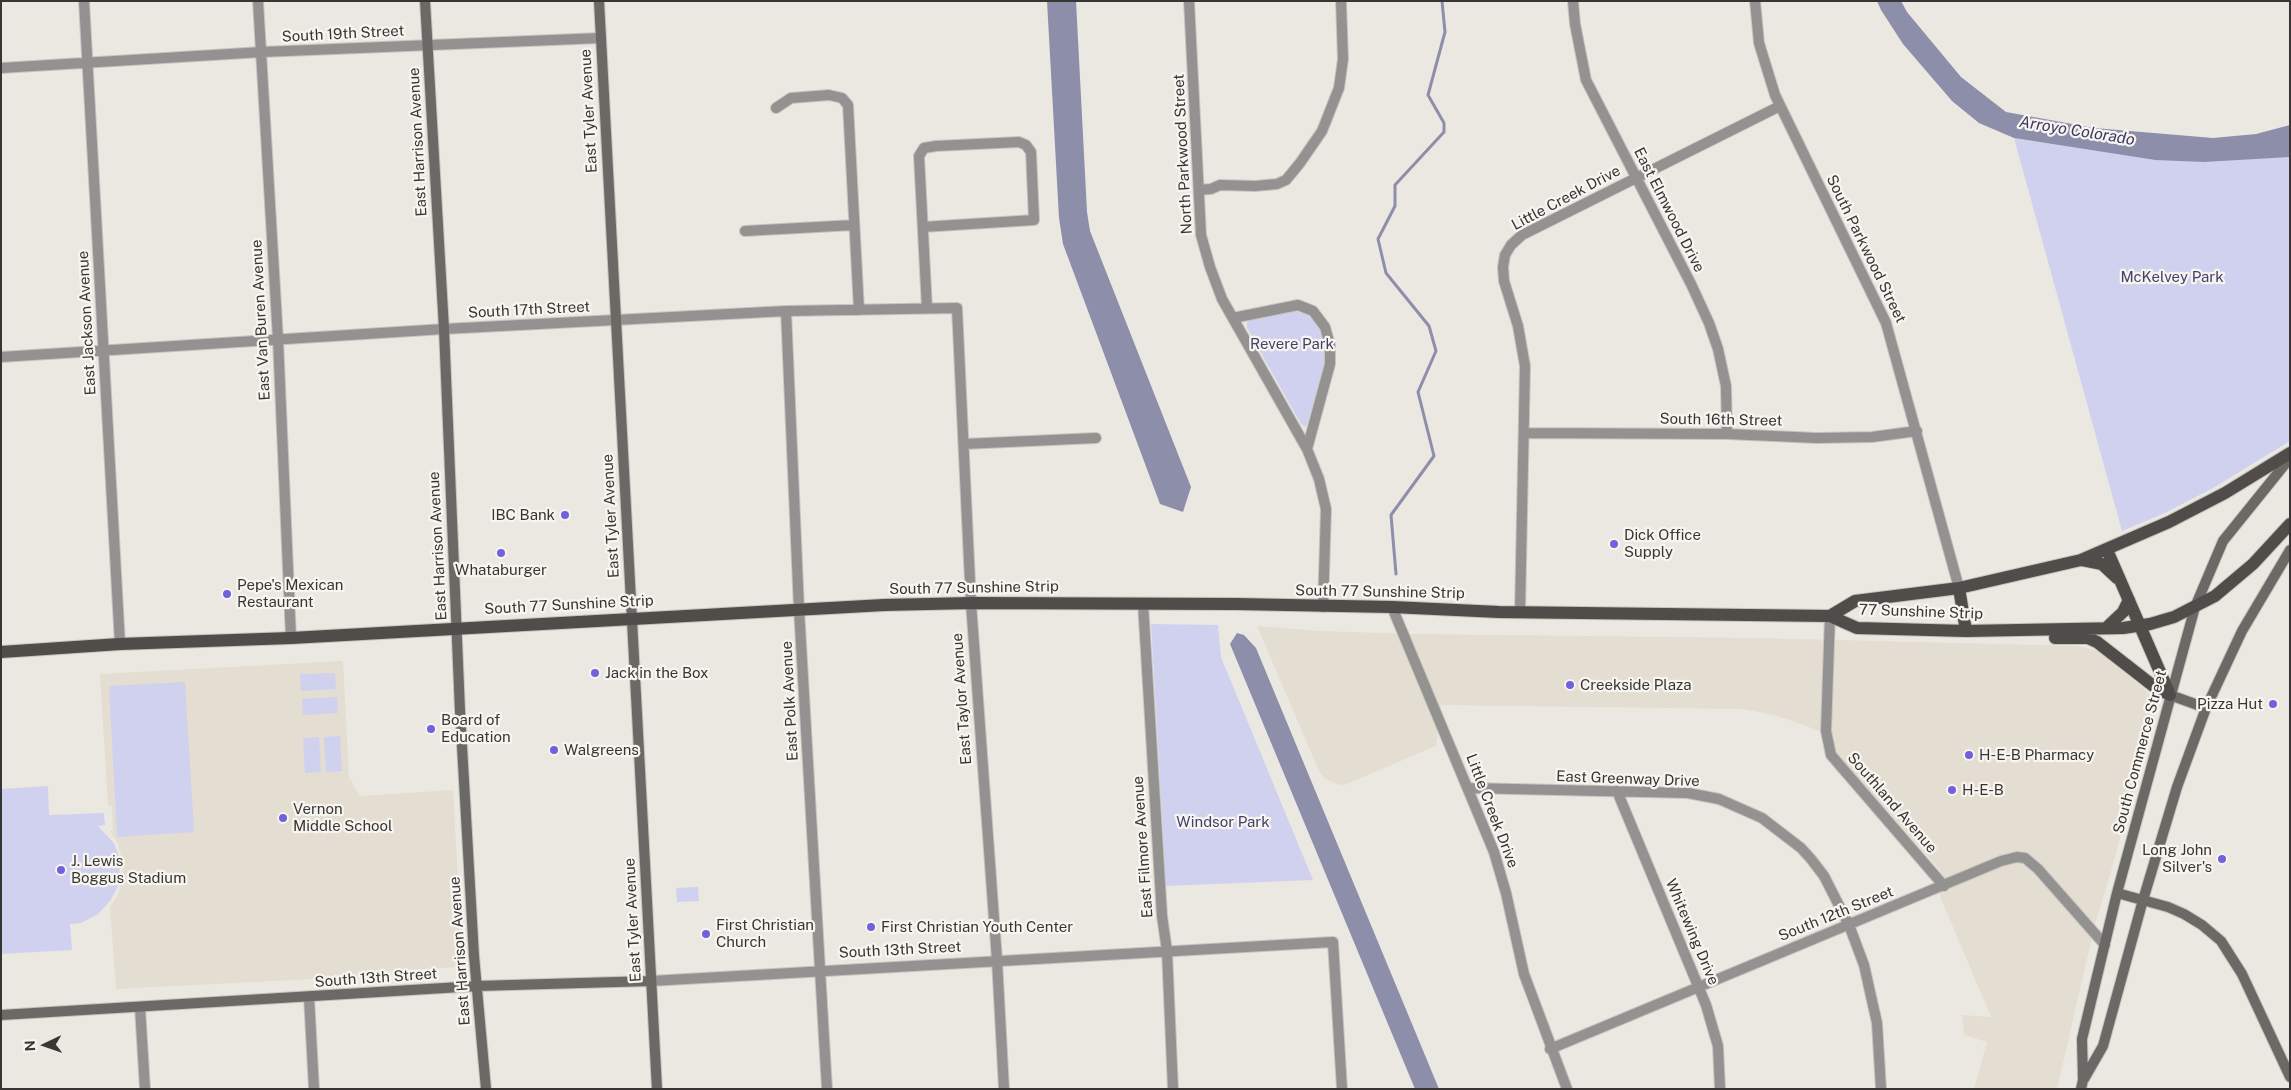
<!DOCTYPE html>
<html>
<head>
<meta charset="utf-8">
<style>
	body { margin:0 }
	#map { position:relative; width:2291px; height:1090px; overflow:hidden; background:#ebe8e2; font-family:"Public Sans",sans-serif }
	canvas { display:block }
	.frame { position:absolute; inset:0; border:2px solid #373634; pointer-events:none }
	.north { position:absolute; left:20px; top:1020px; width:50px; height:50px; -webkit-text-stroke:4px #f8f5f0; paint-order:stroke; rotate:267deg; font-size:14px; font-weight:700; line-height:20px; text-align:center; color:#373634 }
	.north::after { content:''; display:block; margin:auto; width:18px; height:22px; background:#373634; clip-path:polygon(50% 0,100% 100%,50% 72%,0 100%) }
</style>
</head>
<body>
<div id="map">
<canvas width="2291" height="1090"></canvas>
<div class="frame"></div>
<div class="north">N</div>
</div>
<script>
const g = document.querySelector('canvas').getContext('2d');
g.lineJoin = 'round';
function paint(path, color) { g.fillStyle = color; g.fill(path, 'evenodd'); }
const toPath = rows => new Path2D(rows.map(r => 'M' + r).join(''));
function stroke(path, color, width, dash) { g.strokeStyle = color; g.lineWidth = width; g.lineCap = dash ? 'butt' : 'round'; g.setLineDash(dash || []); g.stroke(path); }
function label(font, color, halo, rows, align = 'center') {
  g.font = font + ' "Public Sans",sans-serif'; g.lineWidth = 4.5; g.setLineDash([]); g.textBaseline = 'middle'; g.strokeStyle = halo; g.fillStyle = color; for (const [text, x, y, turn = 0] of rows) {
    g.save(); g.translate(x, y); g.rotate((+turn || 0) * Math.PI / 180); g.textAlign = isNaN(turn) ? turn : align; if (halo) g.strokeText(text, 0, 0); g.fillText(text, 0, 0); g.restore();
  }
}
paint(toPath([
	[1257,626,1320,631,1413,634,1755,638,2079,646,2099,651,2144,689,2151,697,2155,712,2110,875,2096,920,2057,1089,1974,1089,1987,1042,1964,1035,1962,1015,1991,1017,1940,896,1940,870,1835,752,1834,736,1778,716,1744,709,1441,705,1436,746,1344,785,1337,784,1325,779,1319,771],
	[343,661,349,777,360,796,453,790,463,967,382,971,372,976,116,989,110,907,118,895,124,868,118,844,110,831,113,830,112,806,108,806,100,674]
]), '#e4ddd1');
paint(toPath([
	[2014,138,2155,160,2290,157,2290,441,2215,487,2165,513,2122,531],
	[1292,311,1305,313,1316,323,1320,329,1325,351,1324,371,1306,427,1301,424,1247,328,1247,323,1250,319],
	[1151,624,1218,625,1221,657,1313,880,1166,886],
	[335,673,336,689,301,691,300,674],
	[185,682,194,832,117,837,109,686],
	[337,697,338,713,303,715,302,699],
	[340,736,342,771,326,772,324,737],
	[319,737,321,772,305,773,303,738],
	[48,786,49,815,104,813,105,825,98,826,114,843,119,856,120,867,118,886,110,901,98,914,81,923,70,924,72,950,1,954,1,789],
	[698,887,699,901,677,902,676,888]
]), '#d0d1ef');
paint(toPath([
	[1047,1,1076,1,1087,212,1090,231,1191,487,1183,512,1160,504,1063,244,1059,218],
	[1877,1,1901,1,1907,12,1961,77,2006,112,2094,128,2213,138,2256,134,2290,125,2290,157,2204,162,2155,160,2014,138,1979,123,1952,101,1903,44,1881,10],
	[1237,633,1244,635,1256,648,1439,1089,1415,1089,1230,644]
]), '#8d8eaa');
stroke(toPath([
	[1396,574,1391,515,1434,456,1418,392,1436,351,1429,326,1386,273,1378,239,1395,206,1395,185,1444,132,1444,123,1428,95,1445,32,1442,1]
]), '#8d8eaa', 3);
const street = toPath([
	[84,1,120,644],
	[258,1,278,339,291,638],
	[1189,1,1201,235,1210,267,1222,299,1307,449,1319,479,1326,509,1323,607],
	[1573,1,1575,24,1586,80,1691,284,1709,323,1718,349,1726,386,1727,434],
	[1755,1,1759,43,1775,95,1886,323,1959,588],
	[1,68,262,52,601,38],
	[776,108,791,98,829,95,842,98,848,105,859,310],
	[1199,190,1211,189,1220,185,1255,186,1277,184,1286,180,1300,163,1322,131,1339,88,1343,59,1341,1],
	[923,227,1034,220,1031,152,1026,145,1019,142,936,146,924,148,919,156,927,308],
	[745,231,854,225],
	[786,311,799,609,827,1089],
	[1233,318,1298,305,1313,311,1325,327,1330,345,1330,364,1307,449],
	[1,357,444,329,786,311,957,308,971,603,997,960,1004,1089],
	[1525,433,1727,434,1817,438,1872,437,1917,431],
	[964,444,1096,438],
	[1143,603,1162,916,1167,951,1173,1089],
	[1392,607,1494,852,1506,893,1524,974,1567,1089],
	[1520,612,1525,366,1518,326,1504,281,1503,267,1505,255,1511,245,1522,235,1780,106],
	[1830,616,1826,731,1831,755,1944,886],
	[1469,788,1688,793,1719,799,1762,818,1801,848,1811,859,1824,876,1849,925,1864,965,1877,1023,1881,1089],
	[1617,791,1706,1005,1718,1046,1720,1089],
	[651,981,1333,942,1342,1089],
	[309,997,314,1089],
	[140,1007,145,1089],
	[1550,1049,2001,861,2017,857,2025,858,2038,869,2105,945]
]);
const secondary = toPath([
	[425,1,444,329,460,711,474,956,486,1089],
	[599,1,657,1089],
	[2170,695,2206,708],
	[2117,893,2168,907,2184,914,2202,925,2221,941,2242,974,2290,1077],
	[1,1015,477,986,651,981],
	[2084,1079,2103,1046,2143,900,2177,787,2206,708,2242,631,2290,550],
	[2081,1089,2083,1080,2082,1039,2117,893,2195,607,2223,541,2290,458]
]);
const primary = toPath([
	[2107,550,2170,695],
	[2082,560,2102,564,2117,578],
	[1959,588,1966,631],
	[1830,616,1855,601,1959,588,2081,560,2169,522,2225,493,2290,453],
	[2106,628,2123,612,2129,600],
	[2055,638,2088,638,2097,642,2156,688,2170,695],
	[1,652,120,644,291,638,884,605,971,603,1236,604,1392,607,1499,612,1830,616,1857,628,1966,631,2123,628,2150,624,2174,617,2215,596,2253,564,2290,524]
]);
stroke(street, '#c7c4bf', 12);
stroke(secondary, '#c7c4bf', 12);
stroke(primary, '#c7c4bf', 14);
stroke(street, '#939290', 10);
stroke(secondary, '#6b6966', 10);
stroke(primary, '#4f4c49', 12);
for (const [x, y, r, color] of [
	[565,515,5,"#7062dc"],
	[1614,544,5,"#7062dc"],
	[501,553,5,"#7062dc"],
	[227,594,5,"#7062dc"],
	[595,673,5,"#7062dc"],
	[1570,685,5,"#7062dc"],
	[2273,704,5,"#7062dc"],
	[431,729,5,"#7062dc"],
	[554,750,5,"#7062dc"],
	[1969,755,5,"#7062dc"],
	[1952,790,5,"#7062dc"],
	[283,818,5,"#7062dc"],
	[2222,859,5,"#7062dc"],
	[61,870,5,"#7062dc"],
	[871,927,5,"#7062dc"],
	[706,934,5,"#7062dc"]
]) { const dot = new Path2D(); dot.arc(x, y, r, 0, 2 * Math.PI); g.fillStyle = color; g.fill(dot); stroke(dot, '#f8f5f0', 2); }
label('15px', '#373634', '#f8f5f0', [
	["South 19th Street",343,34,-3],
	["East Tyler Avenue",589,111,-93],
	["East Harrison Avenue",418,142,-93],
	["North Parkwood Street",1183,154,-93],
	["Little Creek Drive",1566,198,-28],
	["East Elmwood Drive",1669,210,63],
	["South Parkwood Street",1866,249,64],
	["South 17th Street",529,310,-3],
	["East Van Buren Avenue",261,320,-93],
	["East Jackson Avenue",87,323,-93],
	["South 16th Street",1721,420,1],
	["East Tyler Avenue",611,516,-93],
	["East Harrison Avenue",438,546,-93],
	["South 77 Sunshine Strip",974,588,-1],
	["South 77 Sunshine Strip",1380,592,1],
	["South 77 Sunshine Strip",569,605,-3],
	["77 Sunshine Strip",1921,612,2],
	["East Taylor Avenue",962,699,-94],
	["East Polk Avenue",790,701,-93],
	["South Commerce Street",2140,752,-75],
	["East Greenway Drive",1628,779,2],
	["Southland Avenue",1892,803,49],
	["Little Creek Drive",1492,811,69],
	["East Filmore Avenue",1143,847,-94],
	["South 12th Street",1836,914,-22],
	["East Tyler Avenue",633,920,-93],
	["Whitewing Drive",1692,932,67],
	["South 13th Street",900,950,-3],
	["East Harrison Avenue",460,951,-94],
	["South 13th Street",376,978,-4]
]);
label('15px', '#42416c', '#f8f5f0', [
	["McKelvey Park",2172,277],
	["Revere Park",1292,344],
	["Windsor Park",1223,822]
]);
label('15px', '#373634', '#f8f5f0', [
	["IBC Bank",555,515,"right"],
	["Dick Office",1624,535],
	["Supply",1624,552],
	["Whataburger",501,570,"center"],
	["Pepe's Mexican",237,585],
	["Restaurant",237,602],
	["Jack in the Box",605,673],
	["Creekside Plaza",1580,685],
	["Pizza Hut",2263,704,"right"],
	["Board of",441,720],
	["Education",441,737],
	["Walgreens",564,750],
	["H-E-B Pharmacy",1979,755],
	["H-E-B",1962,790],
	["Vernon",293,809],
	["Middle School",293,826],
	["Long John",2212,850,"right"],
	["Silver's",2212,867,"right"],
	["J. Lewis",71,861],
	["Boggus Stadium",71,878],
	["First Christian",716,925],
	["Church",716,942],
	["First Christian Youth Center",881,927]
], 'left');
label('italic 16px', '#3b3963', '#f8f5f0', [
	["Arroyo Colorado",2077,131,9]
]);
</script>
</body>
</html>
